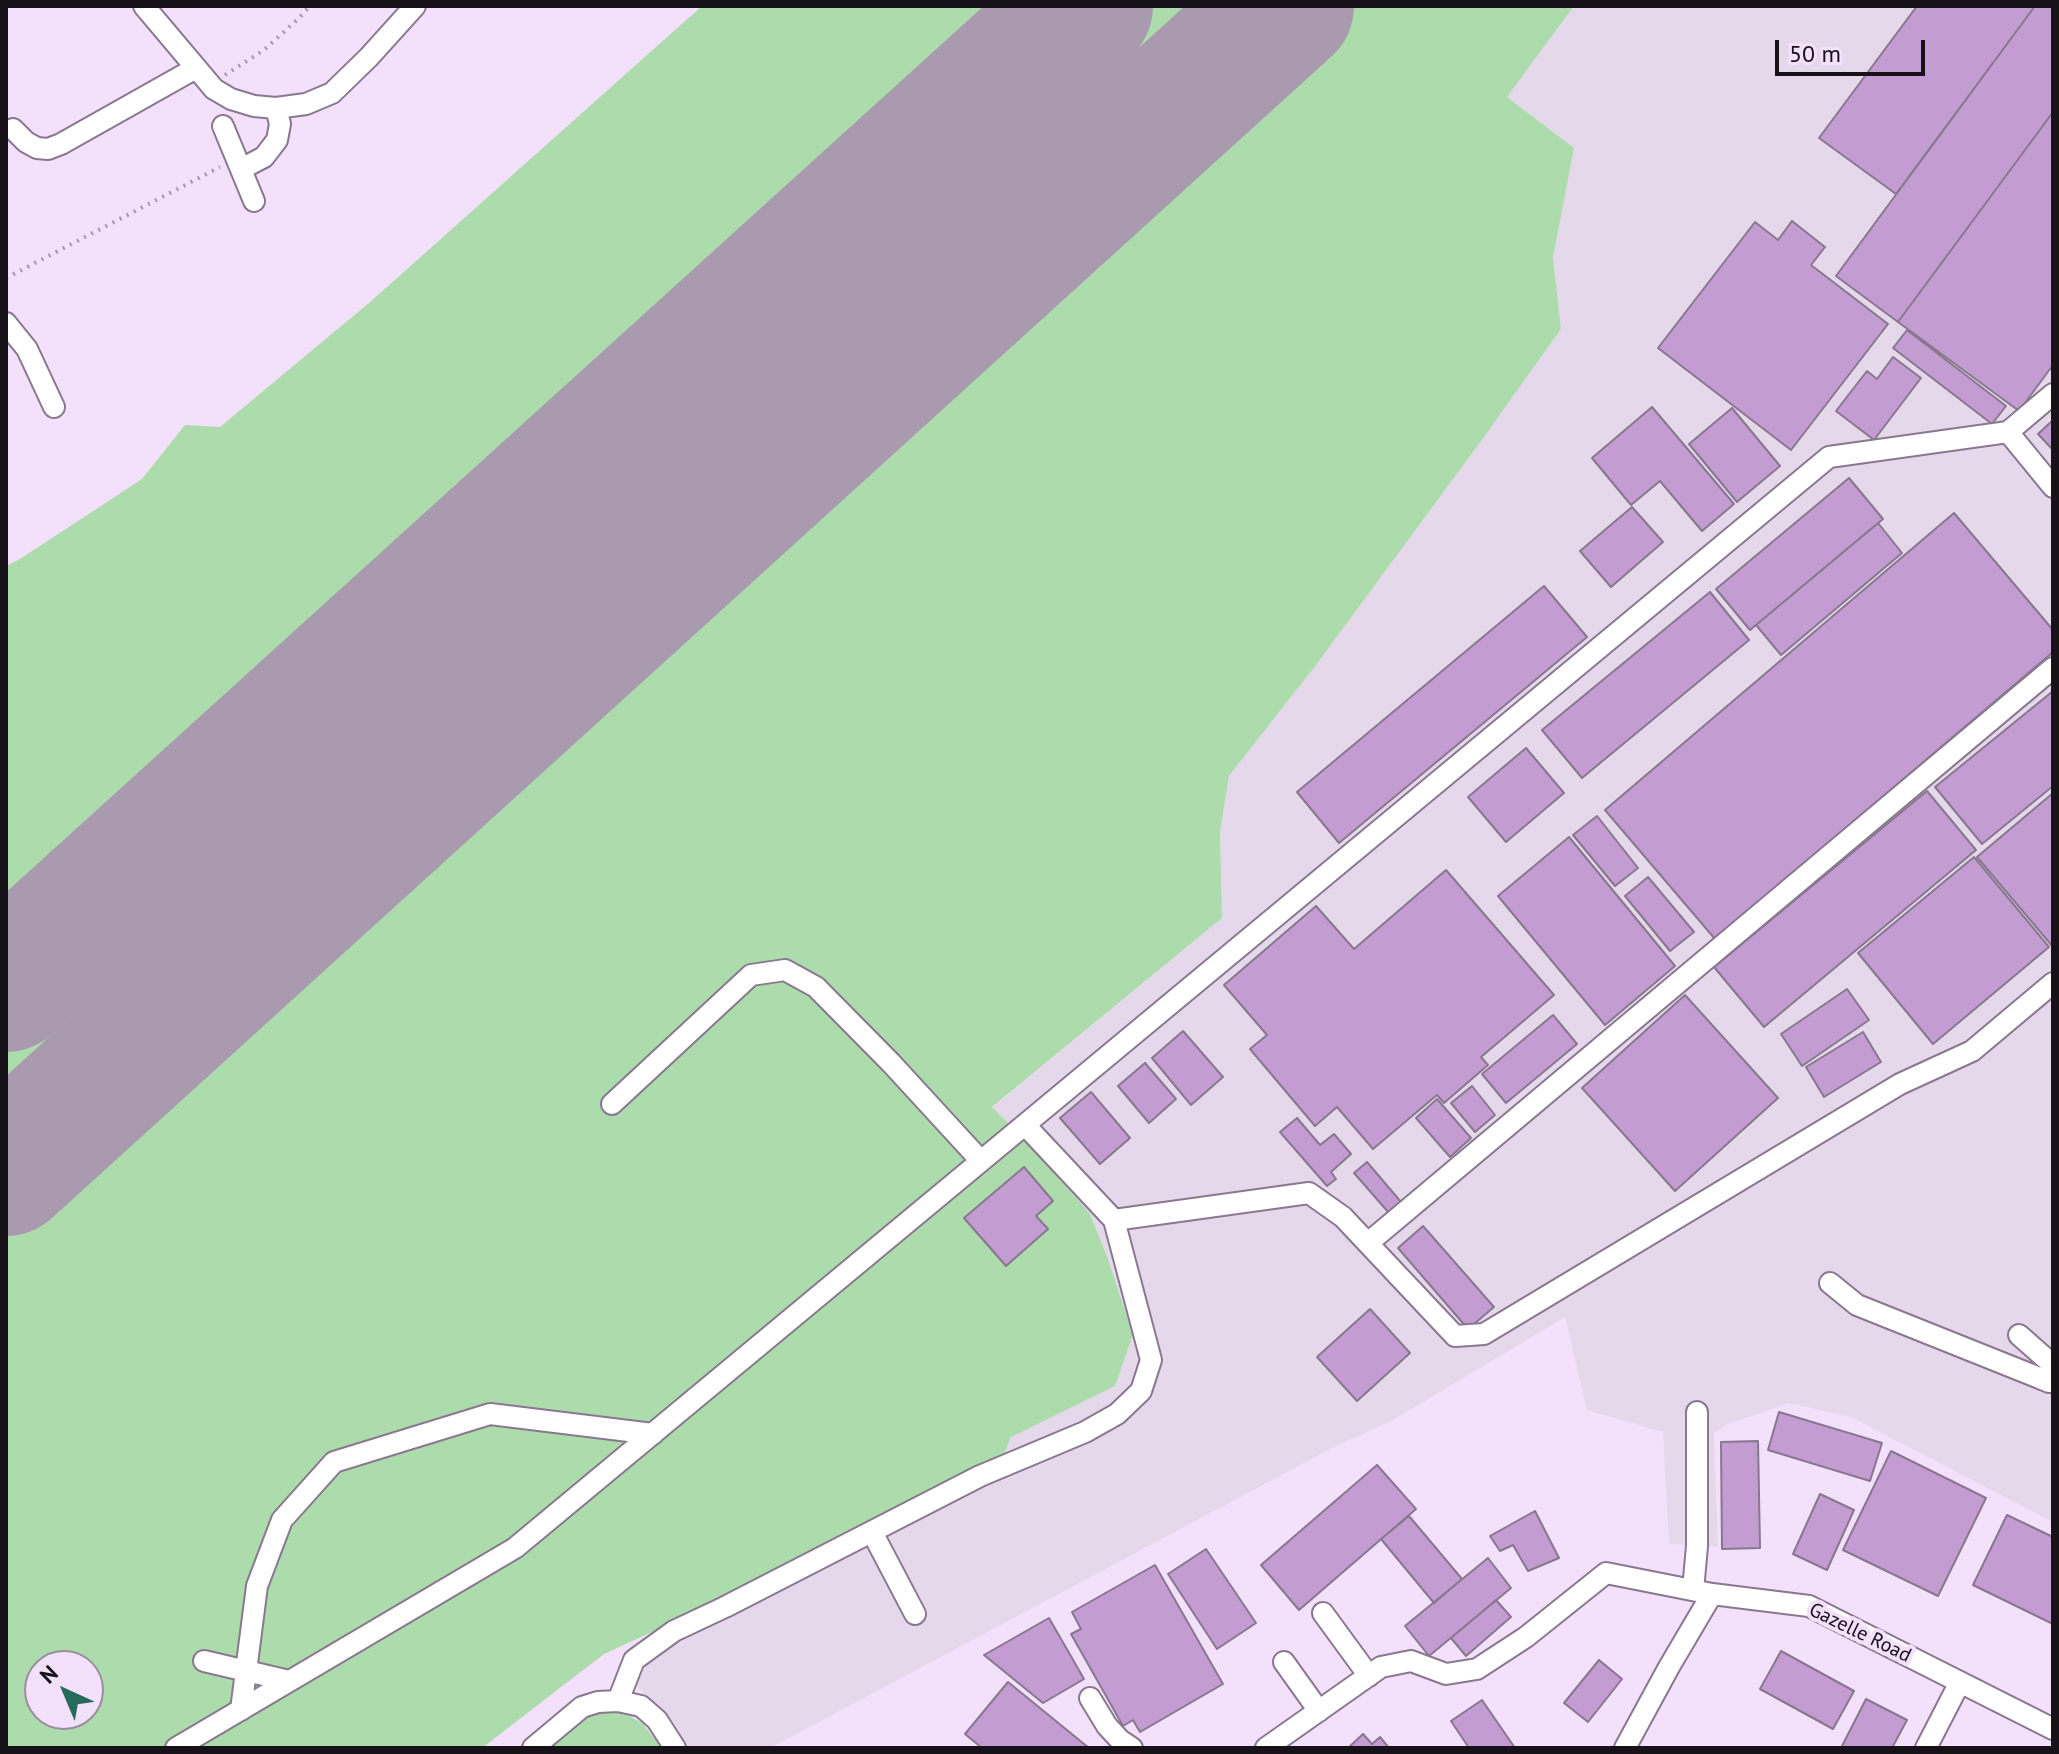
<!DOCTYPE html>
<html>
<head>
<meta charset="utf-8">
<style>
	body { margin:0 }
	#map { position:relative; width:2059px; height:1754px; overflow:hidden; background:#f3e0fa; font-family:"PT Sans",sans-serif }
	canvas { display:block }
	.frame { position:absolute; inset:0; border:8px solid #17111a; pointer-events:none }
	.north { position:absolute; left:24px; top:1650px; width:80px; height:80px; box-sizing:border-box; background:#f3e0fa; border:2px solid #9b8da0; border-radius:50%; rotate:316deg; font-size:22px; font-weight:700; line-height:32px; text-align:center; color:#17111a }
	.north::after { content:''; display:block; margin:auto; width:28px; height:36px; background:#276b5d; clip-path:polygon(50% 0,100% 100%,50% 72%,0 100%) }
	.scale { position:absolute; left:1775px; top:40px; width:150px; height:36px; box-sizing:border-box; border:4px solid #17111a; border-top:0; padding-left:10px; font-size:24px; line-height:28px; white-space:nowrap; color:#17111a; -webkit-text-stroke:6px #f3e0fa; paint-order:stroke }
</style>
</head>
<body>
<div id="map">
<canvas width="2059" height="1754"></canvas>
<div class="frame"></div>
<div class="north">N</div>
<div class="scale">50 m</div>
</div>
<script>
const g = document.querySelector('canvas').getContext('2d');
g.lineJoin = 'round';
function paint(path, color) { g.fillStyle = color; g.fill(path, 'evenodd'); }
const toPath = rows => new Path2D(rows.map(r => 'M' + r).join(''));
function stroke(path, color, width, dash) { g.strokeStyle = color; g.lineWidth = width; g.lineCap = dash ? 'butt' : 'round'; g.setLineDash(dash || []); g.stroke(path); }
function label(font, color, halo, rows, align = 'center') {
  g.font = font + ' "PT Sans",sans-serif'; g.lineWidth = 8; g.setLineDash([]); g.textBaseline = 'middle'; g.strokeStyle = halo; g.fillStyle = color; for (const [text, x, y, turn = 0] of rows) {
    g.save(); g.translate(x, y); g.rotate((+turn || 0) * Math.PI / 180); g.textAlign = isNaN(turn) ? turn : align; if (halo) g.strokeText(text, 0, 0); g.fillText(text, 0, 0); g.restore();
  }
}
paint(toPath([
	[1574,6,2053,6,2053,1522,1851,1417,1789,1403,1728,1424,1714,1433,1718,1547,1669,1544,1663,1432,1587,1410,1565,1317,1391,1421,1332,1448,770,1748,689,1748,675,1723,627,1677,623,1659,665,1626,1004,1454,1010,1437,1115,1386,1133,1335,1107,1256,1090,1214,1031,1146,992,1108,1222,918,1220,832,1229,776,1316,665,1484,437,1561,329,1553,258,1574,148,1507,97]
]), '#e6d8eb');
paint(toPath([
	[702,6,1574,6,1507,97,1574,148,1553,258,1561,329,1484,437,1316,665,1229,776,1220,832,1222,918,992,1107,1031,1146,1090,1214,1107,1256,1133,1335,1115,1386,1011,1437,1004,1454,665,1626,604,1654,482,1748,6,1748,6,566,20,559,142,479,185,425,220,427,369,303],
	[40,1666,88,1666,88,1714,40,1714],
	[609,1711,630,1716,643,1724,662,1748,541,1748,590,1713]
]), '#acdcac');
stroke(toPath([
	[6,984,1085,6],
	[6,1168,1286,6]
]), '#a99aaf', 136);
const building = toPath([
	[1917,6,2035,6,1896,194,1819,138,1917,6],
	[2035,6,2053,6,2053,112,1898,322,1836,276,2035,6],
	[2053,112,2053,365,2019,411,1898,322,2053,112],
	[1792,221,1825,247,1811,265,1888,324,1791,450,1658,348,1755,222,1778,240,1792,221],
	[1907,330,2006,406,1992,424,1893,348,1907,330],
	[1893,357,1921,378,1874,440,1836,411,1867,371,1877,379,1893,357],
	[1652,407,1734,504,1702,531,1660,481,1631,505,1592,458,1652,407],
	[1732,408,1780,466,1737,502,1689,444,1732,408],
	[2053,420,2053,450,2038,434,2053,420],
	[1849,478,1883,519,1750,630,1716,589,1849,478],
	[1632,507,1663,542,1611,587,1580,551,1632,507],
	[1954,513,2053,630,2053,652,1715,939,1605,810,1954,513],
	[1878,523,1902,553,1781,655,1756,625,1878,523],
	[1544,586,1587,637,1339,843,1297,792,1544,586],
	[1710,592,1749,640,1582,778,1542,730,1710,592],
	[2053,691,2053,786,1982,844,1935,787,2053,691],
	[1526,748,1564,793,1506,842,1468,797,1526,748],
	[1927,791,1976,850,1764,1027,1714,967,1927,791],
	[2053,793,2053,947,1977,857,2053,793],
	[1597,816,1638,868,1615,886,1573,835,1597,816],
	[1569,837,1675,966,1605,1025,1498,896,1569,837],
	[1974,857,2049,947,1933,1044,1858,953,1974,857],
	[1446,870,1554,995,1481,1057,1488,1065,1444,1103,1437,1095,1373,1149,1337,1107,1315,1126,1250,1049,1267,1035,1224,985,1316,906,1354,949,1446,870],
	[1648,877,1694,932,1670,951,1625,896,1648,877],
	[1847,989,1869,1020,1802,1066,1781,1034,1847,989],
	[1685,995,1778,1098,1675,1191,1582,1088,1685,995],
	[1553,1015,1577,1044,1506,1103,1482,1074,1553,1015],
	[1183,1031,1223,1077,1191,1105,1152,1058,1183,1031],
	[1863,1032,1881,1062,1824,1097,1806,1067,1863,1032],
	[1145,1063,1176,1099,1149,1123,1118,1086,1145,1063],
	[1472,1086,1495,1115,1475,1132,1451,1103,1472,1086],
	[1091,1092,1130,1138,1100,1164,1060,1118,1091,1092],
	[1437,1099,1471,1138,1450,1157,1416,1118,1437,1099],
	[1297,1118,1320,1145,1334,1134,1351,1154,1331,1172,1336,1179,1327,1186,1280,1132,1297,1118],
	[1367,1162,1401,1202,1389,1213,1354,1173,1367,1162],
	[1024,1167,1053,1201,1036,1216,1048,1229,1006,1266,964,1218,1024,1167],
	[1423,1226,1494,1307,1468,1329,1398,1248,1423,1226],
	[1370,1309,1410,1353,1357,1401,1317,1357,1370,1309],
	[1779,1412,1882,1443,1870,1481,1768,1450,1779,1412],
	[1758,1441,1760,1548,1722,1549,1721,1442,1758,1441],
	[1891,1451,1986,1498,1938,1596,1843,1550,1891,1451],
	[1377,1465,1416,1509,1299,1610,1261,1565,1377,1465],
	[1820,1494,1854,1510,1827,1570,1793,1554,1820,1494],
	[1535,1511,1559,1558,1528,1571,1513,1545,1500,1551,1490,1536,1535,1511],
	[2007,1515,2053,1537,2053,1624,1973,1585,2007,1515],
	[1409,1516,1462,1579,1434,1603,1381,1539,1409,1516],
	[1206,1549,1256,1623,1217,1649,1168,1574,1206,1549],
	[1488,1558,1511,1588,1429,1656,1405,1626,1488,1558],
	[1155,1565,1223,1684,1140,1732,1133,1720,1123,1726,1071,1634,1081,1629,1072,1612,1155,1565],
	[1496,1600,1511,1617,1466,1656,1451,1638,1496,1600],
	[1049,1618,1084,1679,1043,1703,984,1655,1049,1618],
	[1781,1651,1854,1691,1833,1729,1760,1689,1781,1651],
	[1599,1660,1622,1679,1588,1722,1564,1703,1599,1660],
	[1008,1682,1089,1748,982,1748,965,1734,1008,1682],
	[1866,1699,1907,1720,1892,1748,1841,1748,1866,1699],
	[1482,1700,1515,1748,1469,1748,1451,1721,1482,1700],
	[1363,1734,1372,1744,1380,1737,1389,1748,1348,1748,1363,1734]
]);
paint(building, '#c39dd2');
stroke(building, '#88778f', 2);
const minor = toPath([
	[144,6,214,89,231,99,254,106,276,108,306,104,332,93,369,57,415,6],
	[223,126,254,201],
	[13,129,26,142,37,148,48,149,61,144,196,68],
	[241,169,264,157,277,140,280,124,276,108],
	[6,323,27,349,54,407],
	[2008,432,2053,487],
	[612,1104,751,975,785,970,816,987,892,1064,981,1161],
	[1114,1220,1309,1193,1343,1217,1455,1336,1484,1334,1900,1084,1972,1051,2053,983],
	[1368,1243,2053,668],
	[1830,1283,1857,1305,2037,1377,2049,1382,2053,1381],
	[2019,1335,2053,1365],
	[872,1532,915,1614],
	[1693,1590,1697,1546,1697,1412],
	[1323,1613,1369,1676],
	[204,1661,289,1681],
	[1284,1662,1319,1711],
	[1090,1698,1107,1726,1120,1740,1132,1748],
	[618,1701,634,1660,674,1631,725,1607,980,1476,1085,1432,1117,1414,1141,1391,1151,1360,1114,1220,1025,1125],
	[241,1710,257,1586,282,1520,334,1462,490,1414,653,1434],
	[176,1748,515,1548,1829,457,2008,432,2053,394],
	[533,1748,582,1707,598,1702,618,1701,641,1706,657,1720,675,1748],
	[1266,1748,1381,1667,1411,1661,1446,1674,1477,1669,1526,1637,1606,1573,1712,1594,1809,1606,2053,1729],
	[1625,1748,1669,1667,1712,1594],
	[1926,1748,1960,1682]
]);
stroke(minor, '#89788f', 24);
stroke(toPath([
	[225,75,264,50,298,19,310,6],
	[6,278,220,167]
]), '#a697ab', 4, [2, 6]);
stroke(minor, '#fff', 20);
label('20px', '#17111a', '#f3e0fa', [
	["Gazelle Road",1860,1633,26]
]);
</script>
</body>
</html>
